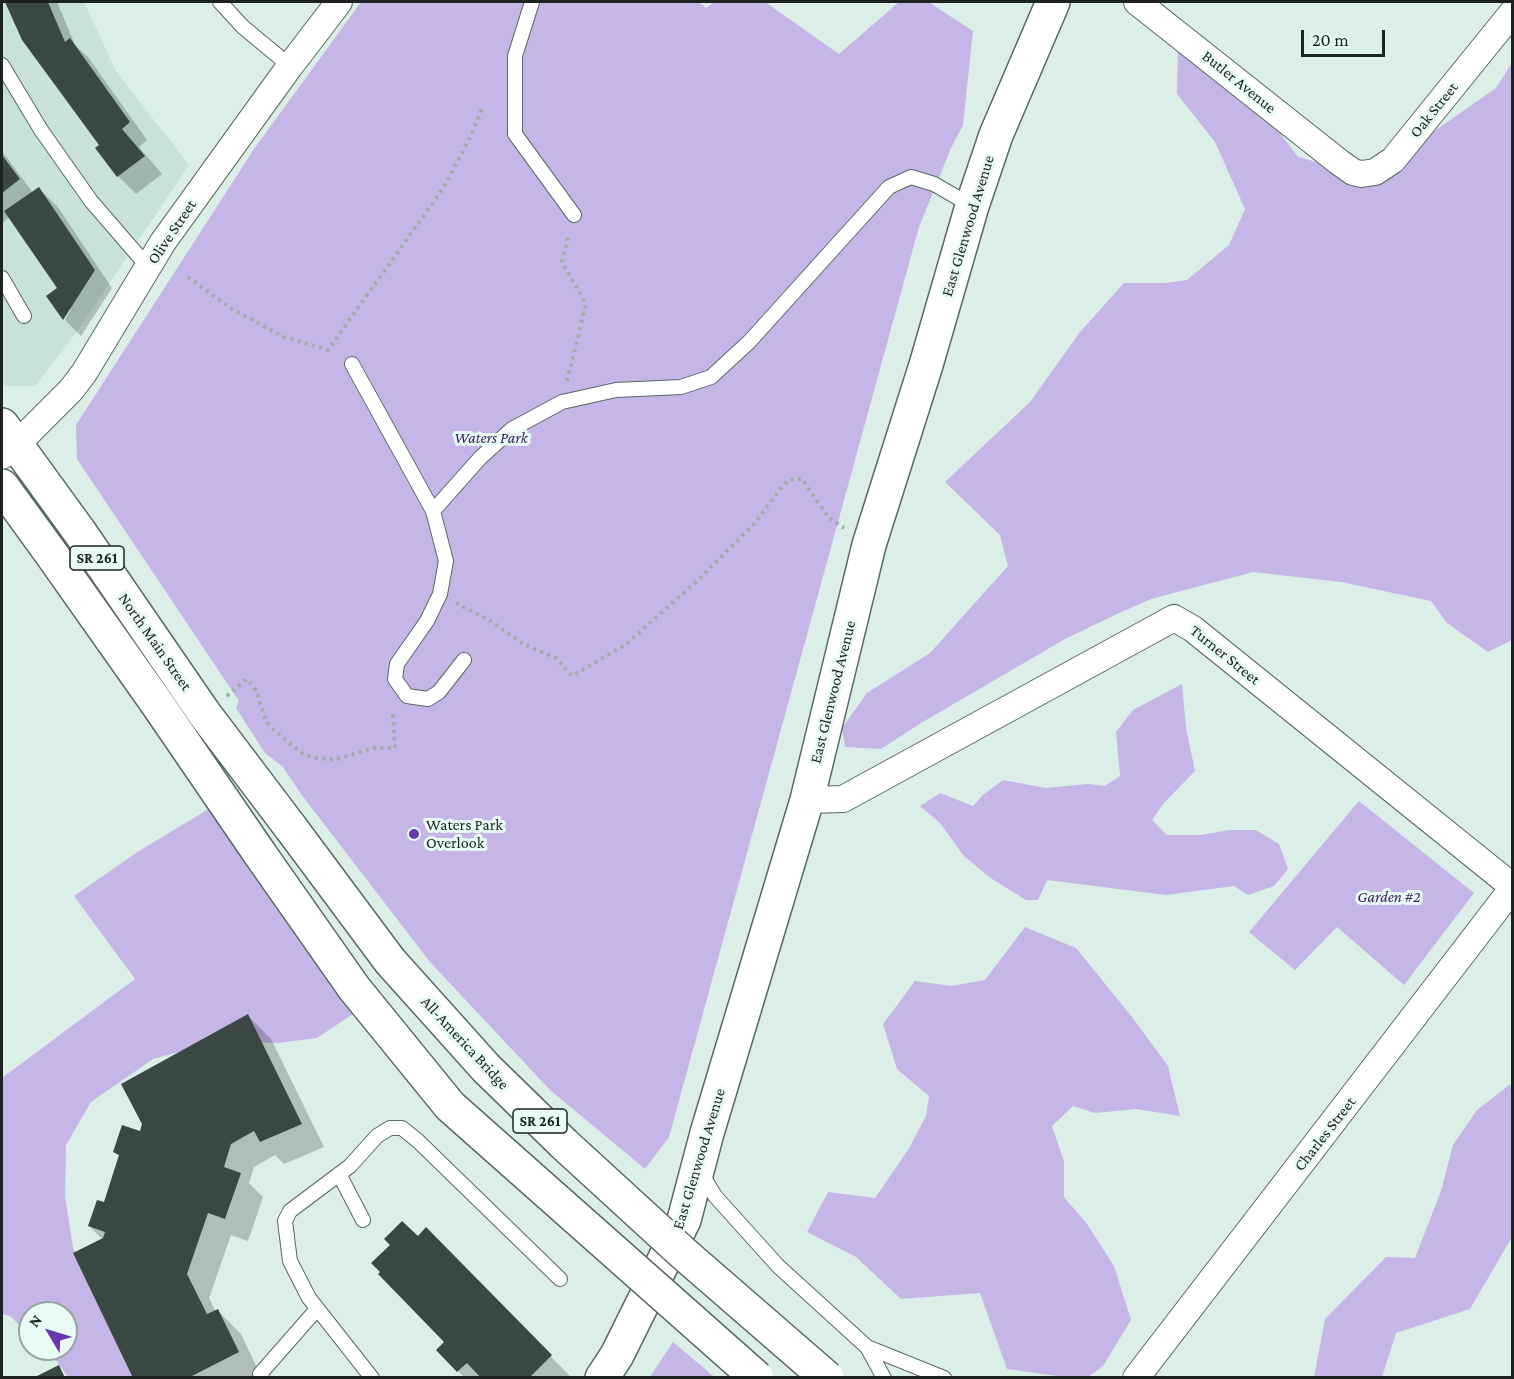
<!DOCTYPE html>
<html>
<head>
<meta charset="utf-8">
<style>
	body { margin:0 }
	#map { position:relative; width:1514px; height:1379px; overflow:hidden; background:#dceee8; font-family:"Crimson Pro",serif }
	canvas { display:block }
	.frame { position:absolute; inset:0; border:3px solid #1c2220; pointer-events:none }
	.north { position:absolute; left:18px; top:1301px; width:60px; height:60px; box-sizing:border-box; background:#e9fbf6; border:2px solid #97a4a0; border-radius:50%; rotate:308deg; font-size:16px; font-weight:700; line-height:24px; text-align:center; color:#1c2220 }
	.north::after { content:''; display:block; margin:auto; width:21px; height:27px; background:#6a37ae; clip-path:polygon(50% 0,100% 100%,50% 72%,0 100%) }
	.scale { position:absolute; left:1301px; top:30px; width:84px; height:27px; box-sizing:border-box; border:3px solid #1c2220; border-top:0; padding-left:8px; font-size:18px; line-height:21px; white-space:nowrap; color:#1c2220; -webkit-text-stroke:4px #e9fbf6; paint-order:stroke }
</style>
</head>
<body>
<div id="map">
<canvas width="1514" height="1379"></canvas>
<div class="frame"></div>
<div class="north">N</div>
<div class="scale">20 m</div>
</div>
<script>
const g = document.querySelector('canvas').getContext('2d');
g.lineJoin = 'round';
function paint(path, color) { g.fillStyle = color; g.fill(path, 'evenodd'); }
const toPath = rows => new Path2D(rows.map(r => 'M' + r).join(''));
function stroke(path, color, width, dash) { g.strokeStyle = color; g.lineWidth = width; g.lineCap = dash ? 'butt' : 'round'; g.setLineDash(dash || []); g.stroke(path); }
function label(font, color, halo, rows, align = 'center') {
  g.font = font + ' "Crimson Pro",serif'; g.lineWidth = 6; g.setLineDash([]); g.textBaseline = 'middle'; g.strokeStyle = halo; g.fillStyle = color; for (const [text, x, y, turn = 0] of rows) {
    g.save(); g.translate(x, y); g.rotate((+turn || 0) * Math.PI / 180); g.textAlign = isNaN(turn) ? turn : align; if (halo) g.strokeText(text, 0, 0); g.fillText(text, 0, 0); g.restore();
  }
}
paint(toPath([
	[2,2,84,2,116,71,189,165,77,332,35,386,5,386,2,383]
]), '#c8e2da');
paint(toPath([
	[361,2,699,2,706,8,714,2,765,2,839,54,898,3,930,3,973,31,963,125,951,148,919,227,669,1137,645,1169,550,1090,430,962,301,794,283,767,265,753,236,708,239,701,77,459,76,425,254,149],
	[1178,45,1267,116,1298,157,1353,172,1393,160,1496,88,1512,63,1512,640,1488,652,1447,623,1431,601,1341,582,1253,572,1151,599,1117,614,1065,639,921,723,881,749,845,747,842,728,867,693,930,653,1008,566,1000,535,945,482,1030,402,1080,332,1124,283,1165,283,1187,280,1229,245,1245,209,1215,142,1177,94],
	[1182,684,1186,728,1195,771,1163,804,1152,820,1167,835,1201,835,1229,830,1256,830,1279,844,1288,869,1274,886,1248,895,1234,886,1166,895,1047,880,1038,900,1026,900,989,877,963,855,940,823,920,806,940,793,973,806,983,795,1003,780,1046,788,1088,784,1105,786,1120,776,1116,732,1133,710],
	[222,801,368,1004,317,1038,277,1043,218,1041,153,1059,91,1102,66,1145,65,1196,73,1248,92,1280,138,1377,68,1377,55,1359,45,1349,66,1349,66,1313,30,1313,30,1335,10,1316,2,1314,2,1078,135,979,74,896,139,851],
	[1359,801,1474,893,1404,985,1337,927,1295,970,1249,932],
	[1025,927,1076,948,1132,1017,1168,1066,1180,1116,1136,1109,1095,1113,1073,1106,1052,1126,1064,1161,1064,1197,1087,1224,1114,1266,1131,1320,1103,1366,1088,1377,1064,1377,1007,1369,980,1293,901,1299,856,1257,807,1232,828,1192,875,1198,908,1150,926,1116,929,1096,897,1069,883,1024,915,981,951,986,985,980],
	[1512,1083,1512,1237,1470,1309,1396,1333,1382,1377,1314,1377,1325,1319,1386,1257,1415,1258,1441,1191,1453,1145,1477,1110],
	[673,1342,705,1369,714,1377,650,1377]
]), '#c5b6e7');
paint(toPath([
	[7,2,57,2,75,45,88,57,147,140,139,147,162,174,136,194,118,176,97,149,101,146,23,39],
	[2,151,33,193,39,189,57,206,112,288,81,336,65,320,71,309,68,309,59,289,10,217,2,223],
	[248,1016,271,1039,324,1147,284,1164,275,1155,254,1167,249,1183,263,1197,248,1241,231,1235,209,1298,216,1312,218,1311,241,1334,261,1376,258,1378,135,1378,103,1240,89,1226,105,1204,120,1157,115,1152,141,1133],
	[426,1230,572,1378,465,1378,438,1350,446,1342,418,1238]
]), '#0003');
paint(toPath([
	[5,2,48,2,65,42,70,38,130,122,122,129,145,156,117,177,95,148,99,145,22,40],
	[2,155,20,179,2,193],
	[39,187,95,270,63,320,46,296,57,288,4,211],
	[248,1014,302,1124,260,1142,254,1131,231,1144,224,1167,241,1173,225,1219,208,1213,187,1274,207,1314,218,1309,239,1352,188,1378,133,1378,73,1253,103,1238,105,1232,88,1226,97,1200,104,1202,119,1155,113,1152,122,1125,140,1131,142,1124,121,1084],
	[402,1221,418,1236,426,1227,552,1355,529,1378,481,1378,467,1363,457,1372,436,1350,444,1342,378,1274,380,1272,371,1263,390,1245,384,1239],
	[59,1365,65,1378,33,1378]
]), '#394843');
const lane = toPath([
	[220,2,243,27,290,66],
	[532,2,515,56,515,134,574,215],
	[2,65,41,130,91,201,148,267],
	[2,278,24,316],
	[352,364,433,511,446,561,440,594,427,621,397,664,395,679,407,696,428,699,439,692,464,660],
	[433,511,480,458,512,429,562,402,616,390,681,387,711,377,749,342,889,187,911,177,934,184,972,206],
	[700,1171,715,1196,778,1266,867,1347],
	[339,1174,363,1220],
	[262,1378,260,1374,317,1309],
	[372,1378,309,1298,290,1261,285,1221,290,1211,350,1166,377,1136,390,1128,402,1128,418,1141,560,1279],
	[884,1378,867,1347,944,1378]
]);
const street = toPath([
	[1137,2,1339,162,1353,172,1361,174,1375,172,1393,160,1512,13],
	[2,456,15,446,71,390,84,373,163,242,290,66,339,2],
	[807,800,843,799,1174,618,1193,629,1512,886],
	[1136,1378,1512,889]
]);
const secondary = toPath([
	[602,1378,617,1355,684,1220,707,1133,807,800,869,545,926,365,972,206,996,135,1053,2]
]);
const primary = toPath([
	[2,425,79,531,204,713,291,828],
	[2,486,50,552,156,702,260,854]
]);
stroke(lane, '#586863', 16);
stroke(street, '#586863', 28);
stroke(secondary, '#586863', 36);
stroke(primary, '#586863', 36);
stroke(toPath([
	[188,277,232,309,284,337,328,350,442,190,468,142,482,109],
	[567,381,586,304,562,262,569,235],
	[456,603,491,621,523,644,556,658,572,676,625,645,696,582,754,524,781,488,790,479,802,479,829,518,844,528],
	[227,696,247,679,256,690,266,721,275,731,302,753,312,757,334,760,374,748,395,748,393,715,396,711]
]), '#a0aea9', 4, [3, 4.5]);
stroke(lane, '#fff', 14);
stroke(street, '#fff', 26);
stroke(secondary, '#fff', 33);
stroke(primary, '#fff', 33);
const primaryBridge = toPath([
	[291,828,390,961,486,1068,564,1144,683,1253,827,1378],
	[260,854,354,988,450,1106,757,1378]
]);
stroke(primaryBridge, '#586863', 36, []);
stroke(primaryBridge, '#fff', 33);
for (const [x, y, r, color] of [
	[414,834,6,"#6a37ae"]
]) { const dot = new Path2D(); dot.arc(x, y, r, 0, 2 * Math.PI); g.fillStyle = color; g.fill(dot); stroke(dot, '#e9fbf6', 2); }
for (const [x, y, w] of [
	[97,558,54],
	[540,1121,54]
]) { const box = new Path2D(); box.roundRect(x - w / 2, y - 12, w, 24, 4.5); g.fillStyle = '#e9fbf6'; g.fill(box); stroke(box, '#1c2220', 1.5); }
label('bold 15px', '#1c2220', null, [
	["SR 261",97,558],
	["SR 261",540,1121]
]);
label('16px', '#1c2220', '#e9fbf6', [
	["Butler Avenue",1239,82,39],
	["Oak Street",1434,110,-51],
	["East Glenwood Avenue",968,226,-73],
	["Olive Street",172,232,-56],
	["North Main Street",155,642,55],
	["Turner Street",1225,655,39],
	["East Glenwood Avenue",833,692,-76],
	["All-America Bridge",465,1043,47],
	["Charles Street",1325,1134,-52],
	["East Glenwood Avenue",699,1159,-73]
]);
label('italic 16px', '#371c5d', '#e9fbf6', [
	["Waters Park",491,438],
	["Garden #2",1389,897]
]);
label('16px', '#1c2220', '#e9fbf6', [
	["Waters Park",426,825],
	["Overlook",426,843]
], 'left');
</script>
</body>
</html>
